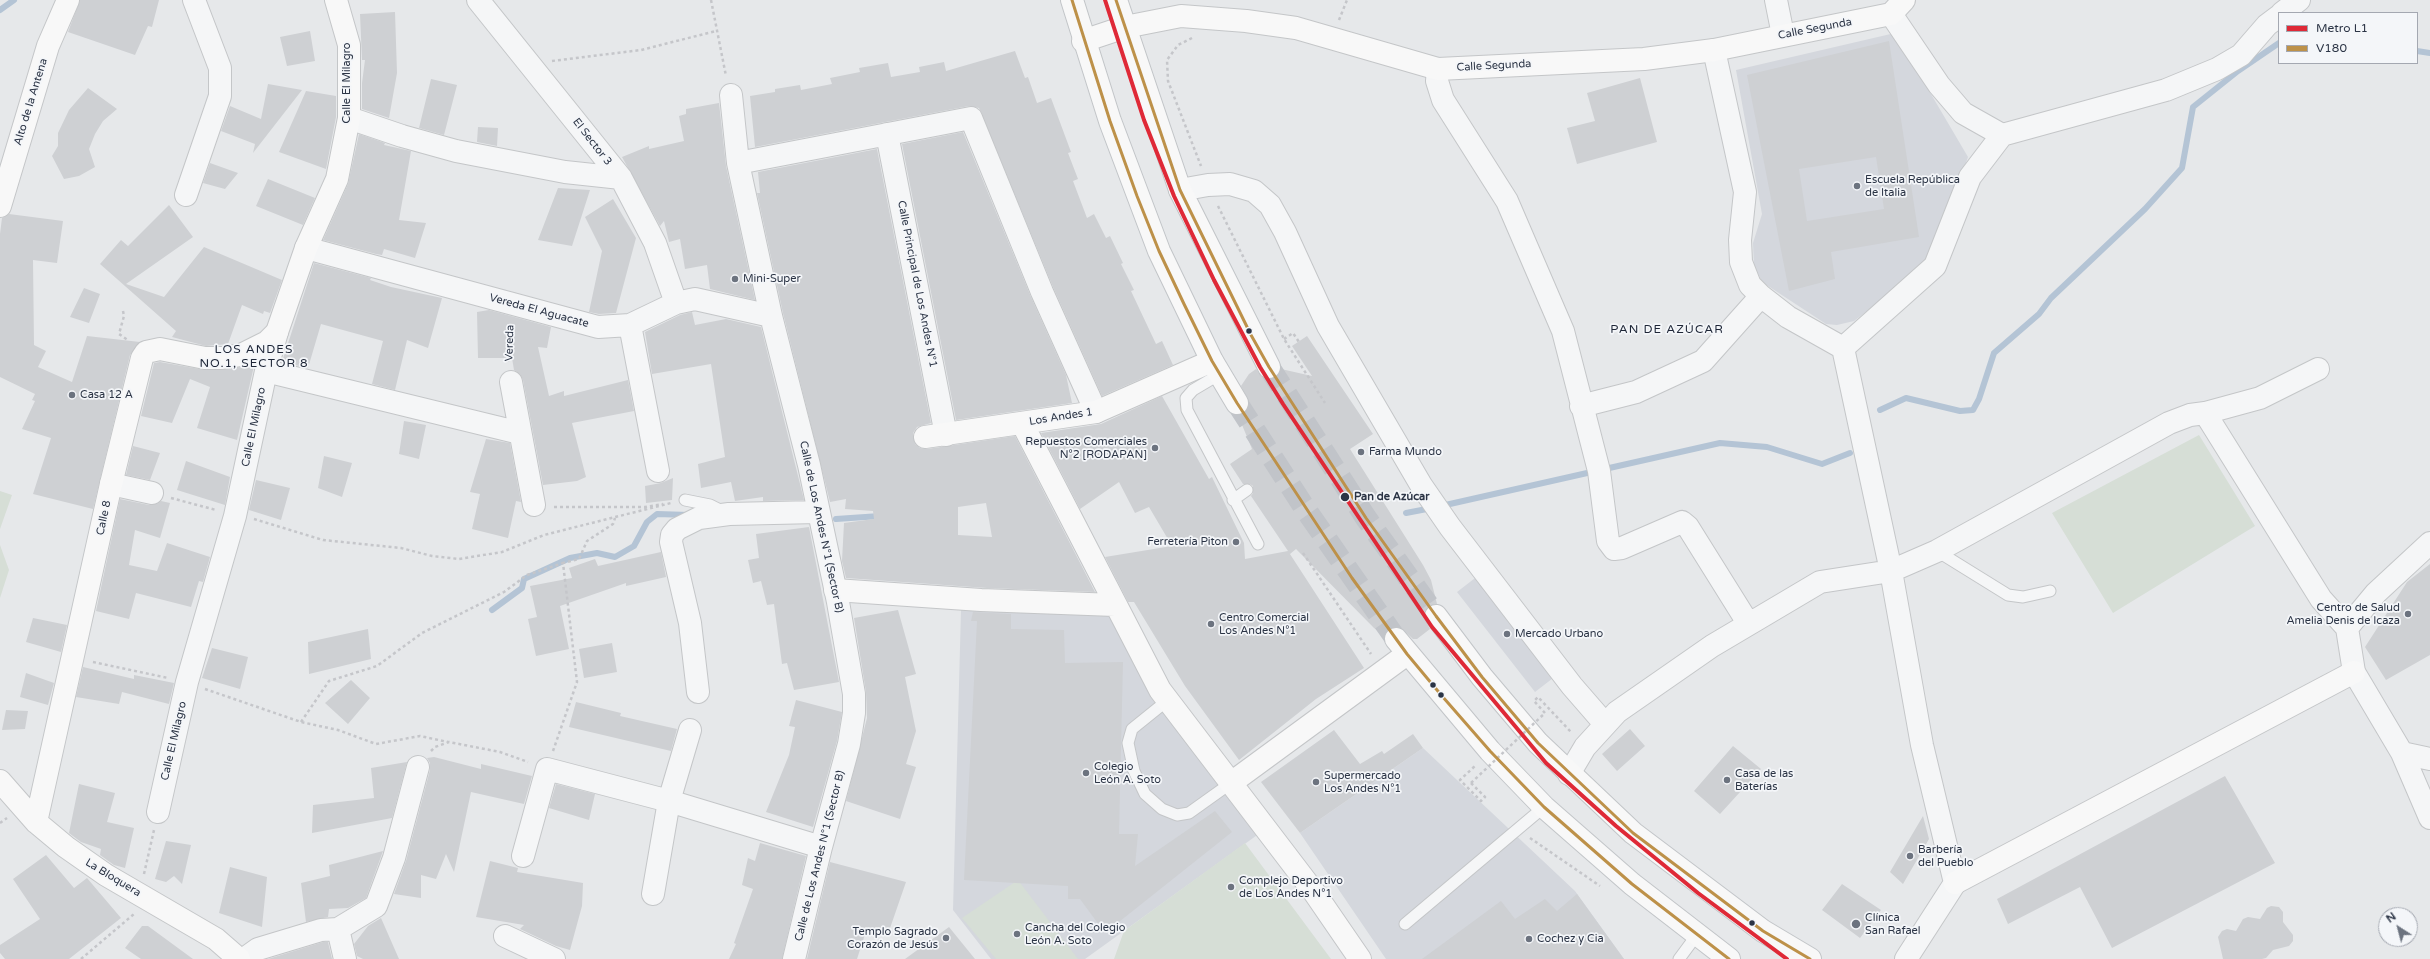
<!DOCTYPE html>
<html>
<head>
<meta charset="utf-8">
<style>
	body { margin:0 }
	#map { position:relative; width:2430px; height:959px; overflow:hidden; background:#e6e8ea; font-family:"Varela Round",sans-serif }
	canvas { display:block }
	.legend { position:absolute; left:2278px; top:12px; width:140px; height:52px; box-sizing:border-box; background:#f4f6f9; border:1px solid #a4a8b1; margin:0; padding:5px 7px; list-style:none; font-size:12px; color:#2b3445 }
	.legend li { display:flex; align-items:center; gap:8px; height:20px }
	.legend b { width:20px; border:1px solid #a4a8b1 }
	.north { position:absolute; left:2378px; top:907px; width:40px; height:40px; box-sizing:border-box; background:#f4f6f9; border:1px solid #a4a8b1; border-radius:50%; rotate:324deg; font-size:11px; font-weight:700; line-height:16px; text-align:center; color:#2b3445 }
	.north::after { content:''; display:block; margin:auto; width:14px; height:18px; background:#6c737f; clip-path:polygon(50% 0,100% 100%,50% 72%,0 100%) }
</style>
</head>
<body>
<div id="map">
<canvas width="2430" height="959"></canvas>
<ul class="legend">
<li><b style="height:5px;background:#df2937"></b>Metro L1</li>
<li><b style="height:5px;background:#bd9149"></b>V180</li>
</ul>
<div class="north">N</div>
</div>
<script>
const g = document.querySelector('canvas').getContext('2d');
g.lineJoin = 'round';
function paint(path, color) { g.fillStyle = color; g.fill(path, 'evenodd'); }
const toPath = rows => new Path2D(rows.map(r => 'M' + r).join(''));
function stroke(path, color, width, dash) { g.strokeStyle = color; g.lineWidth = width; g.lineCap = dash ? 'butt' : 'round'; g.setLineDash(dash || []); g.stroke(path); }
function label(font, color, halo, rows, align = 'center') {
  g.font = font + ' "Varela Round",sans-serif'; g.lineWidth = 3.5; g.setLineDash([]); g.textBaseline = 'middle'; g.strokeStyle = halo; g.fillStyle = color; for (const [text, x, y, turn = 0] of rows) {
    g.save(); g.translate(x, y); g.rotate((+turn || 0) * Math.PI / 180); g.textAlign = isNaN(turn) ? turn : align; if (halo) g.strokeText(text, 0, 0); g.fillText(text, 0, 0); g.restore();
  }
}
paint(toPath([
	[1895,33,1968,157,1932,261,1854,321,1837,325,1826,324,1762,282,1754,265,1753,243,1762,214,1736,70],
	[1479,575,1557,675,1535,692,1457,592],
	[961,610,1111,612,1260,833,1085,959,991,959,953,910],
	[1423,748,1575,891,1624,959,1386,959,1300,833]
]), '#d4d7dd');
paint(toPath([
	[2199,435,2255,526,2113,613,2052,513],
	[0,491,12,495,0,529],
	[0,545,9,570,0,598],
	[1245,843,1331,959,1114,959,1124,931],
	[1018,880,1078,959,996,959,962,918]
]), '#d6ded6');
stroke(toPath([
	[0,10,14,0],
	[2417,51,2430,53],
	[1880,410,1906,398,1960,411,1973,410,1979,399,1994,353,2039,314,2051,298,2145,209,2182,168,2193,107,2238,71,2279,43],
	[1441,506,1720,443,1767,447,1822,464,1850,453],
	[1406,513,1432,508],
	[836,519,880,516],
	[492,610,522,588,524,579,570,558,597,553,615,557,634,546,647,522,657,514,689,515]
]), '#b4c4d5', 6);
paint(toPath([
	[80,0,159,0,152,27,148,26,135,55,68,32],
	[395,12,397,73,389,118,362,109,362,83,365,60,362,60,360,14],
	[310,31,315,61,287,66,280,37],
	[1889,41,1919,237,1831,252,1835,279,1789,291,1747,75],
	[1876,157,1884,209,1807,221,1799,169],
	[1015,51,1025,78,1028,77,1037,103,1051,98,1071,152,1068,153,1078,179,1073,181,1087,218,1094,214,1106,238,1110,236,1123,263,1121,264,1134,290,1131,291,1156,344,1162,341,1173,365,1102,396,1053,287,979,108,969,106,755,147,750,96,775,92,775,89,800,85,801,90,832,84,830,78,860,72,859,68,888,63,891,77,920,72,919,67,944,62,946,71],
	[1640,78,1657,142,1577,164,1567,128,1595,121,1587,93],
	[431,79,457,85,444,135,419,128],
	[268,84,302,90,253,153,255,144,221,131,230,106,261,119],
	[88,88,117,109,103,121,95,134,89,149,95,167,79,176,64,179,52,156,58,146,58,133,69,110],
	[306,91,336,96,336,117,326,169,279,152],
	[719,103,726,166,755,300,710,289,707,265,685,269,680,239,669,242,664,221,660,226,622,157,649,146,649,149,684,141,679,116,686,114,686,109],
	[478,127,498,128,497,146,477,142],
	[963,132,1031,297,1066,375,1072,403,956,420,902,144],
	[359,134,385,143,384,145,411,151,399,220,426,223,415,258,384,249,382,255,376,254,323,240,348,184],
	[877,149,931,423,917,427,913,433,915,444,920,448,927,449,1015,436,1095,592,987,588,846,578,842,561,844,523,874,519,873,511,845,509,846,499,830,502,783,313,757,193,760,193,758,172],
	[986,503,992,537,958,535,958,507],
	[210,163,238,173,225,189,203,183],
	[268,179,315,198,303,225,256,206],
	[558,188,590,190,572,246,538,240],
	[613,199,636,238,616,313,599,314,589,312,602,251,585,217],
	[169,205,193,237,126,284,164,297,204,247,282,280,270,313,264,311,263,314,242,305,228,344,206,346,172,337,176,331,100,264,121,240,128,246],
	[9,214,63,221,57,263,33,260,34,345,46,351,38,367,72,382,87,336,140,342,130,355,93,509,33,494,51,438,22,429,35,401,32,400,35,394,0,377,0,234,2,218],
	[314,263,371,278,370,280,391,287,442,298,428,348,407,340,395,390,372,384,383,341,321,324,308,368,282,362],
	[84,288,100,294,89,323,70,317],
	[489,310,551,327,547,348,538,347,549,396,564,391,564,396,628,380,634,411,572,423,586,477,577,481,543,485,523,380,520,374,514,370,512,358,478,358,477,312],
	[692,312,695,325,726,319,761,327,804,500,763,501,763,497,735,501,731,482,701,488,698,464,725,457,711,364,652,374,645,332,680,315],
	[1307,336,1373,434,1350,449,1423,565,1431,580,1437,604,1429,606,1425,611,1424,618,1430,629,1417,639,1413,639,1400,627,1388,629,1384,635,1374,628,1296,549,1290,554,1288,551,1364,668,1316,699,1239,760,1185,686,1134,602,1128,602,1105,557,1172,546,1149,507,1135,513,1119,482,1080,509,1041,433,1101,424,1162,396,1209,479,1212,477,1244,543,1245,559,1288,551,1251,496,1253,493,1253,486,1250,484,1243,484,1230,464,1252,449,1240,420,1239,415,1248,409,1249,403,1241,386,1249,374,1256,369,1262,377,1268,379,1275,378,1281,369,1312,376,1292,346],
	[160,362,205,370,254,366,237,440,197,428,210,387,190,379,172,423,141,416,154,363],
	[404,421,426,425,419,459,399,454],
	[486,439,510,443,521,502,516,501,508,538,472,529,480,494,470,492],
	[133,446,160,453,150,480,126,475],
	[324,456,352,463,342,497,318,488],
	[186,461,230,477,225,505,177,490],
	[673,478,672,500,646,503,645,486,661,483],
	[256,480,290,488,281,520,249,510],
	[120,499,149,505,161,501,170,503,160,538,135,530,129,565,157,571,167,543,210,557,203,582,199,581,191,607,136,593,129,619,96,611],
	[809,527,839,682,794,690,787,663,782,664,774,604,767,605,761,581,753,583,748,560,759,558,756,534],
	[661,552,666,577,626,586,626,583,560,606,569,649,536,656,528,619,537,617,530,586,572,578,569,568,595,559,598,566],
	[2430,564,2430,655,2386,680,2365,647,2407,582],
	[898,610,916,674,905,677,916,731,906,764,916,767,900,819,846,801,867,718,866,692,854,618],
	[973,612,1011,614,1011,629,1064,630,1065,663,1123,662,1119,834,1138,834,1135,866,1215,811,1232,832,1105,933,1080,899,1068,899,1068,886,964,880,977,621,971,621],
	[33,618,67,625,61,652,26,642],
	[368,629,371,659,309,674,308,642],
	[612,643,617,672,584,678,579,649],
	[212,648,248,657,240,689,202,678],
	[83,667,134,679,134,675,174,683,169,704,122,692,119,704,76,697],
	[26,673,54,683,48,705,20,697],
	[351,680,370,698,348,724,325,703],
	[796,700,842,712,837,741,813,827,766,812,789,755,795,727,789,726],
	[576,702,621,713,620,716,677,729,671,751,569,727],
	[6,710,28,711,25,729,2,730],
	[1630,729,1645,746,1617,771,1602,754],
	[1334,730,1360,764,1382,751,1384,754,1413,734,1423,748,1300,833,1261,782],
	[1733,746,1761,769,1720,814,1694,791],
	[434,757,481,769,481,764,532,776,524,804,471,792,454,872,446,854,436,879,421,875,421,898,394,894,406,861,430,770,430,763,427,758],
	[407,762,392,818,312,833,313,805,374,798,371,768],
	[2225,776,2275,863,2112,948,2080,887,2008,924,1997,899],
	[79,784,115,793,107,822,134,828,125,868,114,865,100,855,101,849,81,842,69,833],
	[556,784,595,794,589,820,549,808],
	[1923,816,1929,839,1903,884,1890,872],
	[166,841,191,845,182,884,174,876,166,882,155,879],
	[760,843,806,856,782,959,729,959,736,944,734,943,753,889,742,885,748,858,755,861],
	[383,851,366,898,348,908,329,909,328,917,306,922,301,883,330,876,329,865],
	[46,855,74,888,87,878,121,918,69,959,5,959,0,953,0,945,40,919,13,879],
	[490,861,518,868,517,872,583,883,582,906,570,950,556,946,520,929,524,925,476,917],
	[830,862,906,882,888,934,867,928,857,959,807,959],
	[230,867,267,877,262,927,219,913],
	[1842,884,1881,910,1860,938,1822,910],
	[1577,894,1624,959,1422,959,1501,901,1515,919,1545,899,1557,911],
	[2271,906,2279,907,2283,912,2283,922,2293,935,2293,941,2289,946,2273,950,2266,958,2262,959,2223,959,2218,937,2222,931,2227,929,2236,931,2243,919,2248,917,2260,919,2267,908],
	[381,918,399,959,363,959,357,956,354,944,368,926],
	[142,926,148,926,193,959,141,959,125,948],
	[949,927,975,959,905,959],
	[323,942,328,942,332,959,268,959]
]), '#ced0d3');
stroke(toPath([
	[1269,367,1366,518,1436,616],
	[1237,403,1306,510,1396,639]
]), '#c1c4c9', 22, [22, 11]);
const lane = toPath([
	[1220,374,1193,390,1186,398,1187,410,1258,544],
	[685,500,710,505,722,511],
	[1233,500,1247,490],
	[1937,551,2008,595,2023,597,2050,591],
	[1168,700,1132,729,1128,743,1134,771,1145,794,1162,809,1177,815,1189,813,1231,783],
	[1405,924,1544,807],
	[1679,959,1696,936]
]);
const street = toPath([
	[478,0,621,178,655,243,676,303],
	[1776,0,1783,35],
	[2282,13,2299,0],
	[1891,14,1939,85,1963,113,2002,135],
	[1714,50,1745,192,1740,240,1741,262,1750,285,1761,296,1788,317,1843,348],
	[1438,69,1437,81,1443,100,1507,201,1563,331,1599,471,1608,541,1614,549,1622,548,1682,522,1688,527,1748,623],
	[731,95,738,163,771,316,809,465,838,602,854,694,854,713,849,744,821,847,794,959],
	[349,118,402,136,456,151,565,172,621,178],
	[887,134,946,435],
	[738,163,971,118,1042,292,1096,412],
	[1180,190,1208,185,1230,184,1254,191,1270,205,1285,232,1328,326,1421,485,1450,527,1572,686,1605,724],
	[186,195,220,96,220,68,194,0],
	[306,248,598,327,630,325,676,303,695,299,771,316],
	[630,325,658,471],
	[1843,348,1891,571,1922,745,1955,883,1906,959],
	[1843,348,1935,266,1970,177,2002,135,2166,90,2217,69,2241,55,2267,25,2279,16],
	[266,371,520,433],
	[511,382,534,505],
	[1581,406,1636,392,1703,361,1761,296],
	[2205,413,2321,599,2347,628,2354,672,2402,753,2430,818],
	[111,484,152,493],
	[2347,628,2376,593,2430,543],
	[698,692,690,623,671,542,672,535,677,529,699,518,729,514,818,512],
	[2402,753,2430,759],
	[1569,774,1585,747,1617,712,1712,646,1820,582,1891,571,1937,551,2169,423,2190,415,2205,413,2260,398,2318,369],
	[158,812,187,682,235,516,266,371,277,332],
	[523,856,547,769,669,801,821,847],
	[653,894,669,801,690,730],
	[338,929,345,959],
	[505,936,554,959],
	[244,959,258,949,321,930,338,929,376,906,394,858,418,767]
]);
const secondary = toPath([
	[1083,41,1125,27,1181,16,1246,21,1296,28,1438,69,1644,59,1714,50,1891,14,1904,0],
	[0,206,48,46,68,0],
	[1022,423,1160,690,1314,892,1360,959],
	[925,437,1096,412,1212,361],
	[835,590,981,600,1115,605],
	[0,781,36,822,66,847,106,875,216,939,239,959],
	[1231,783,1407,654],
	[36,822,111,484,142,358,146,352,160,349,205,358,222,358,241,355,267,342,277,332,306,248,337,179,349,118,349,45,336,0],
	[1955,883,2354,672]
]);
const primary = toPath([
	[1072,0,1110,121,1159,251,1212,361,1237,403],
	[1116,0,1180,190,1269,367],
	[1436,616,1482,677,1538,743,1633,833,1763,931,1810,959],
	[1396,639,1490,751,1544,807,1632,884,1729,959]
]);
stroke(lane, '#c4c6c8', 13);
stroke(street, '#c4c6c8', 24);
stroke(secondary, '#c4c6c8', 24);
stroke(primary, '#c2c5c8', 24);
stroke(toPath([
	[711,0,726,76],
	[1339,20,1347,0],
	[1192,38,1178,45,1167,60,1168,81,1201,166],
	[552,61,641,50,716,31],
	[1218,206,1284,339,1325,403],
	[123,311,124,316,119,334,129,341],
	[1284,339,1293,333,1299,342],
	[508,362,510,325],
	[171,498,216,510],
	[554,507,645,507,663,504],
	[254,519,323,540,401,548,432,556,459,559,502,552,544,535,671,503],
	[1303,553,1371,654],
	[93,662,168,678],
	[205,689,301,722,338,730,376,744,420,736,448,742],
	[1545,713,1534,701,1538,697,1571,732],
	[301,722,329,681,377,666,422,633,504,592,527,575,563,563],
	[431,751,435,747,449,742,500,752,528,762],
	[553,751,577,682,563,563,579,559,587,541,613,524,615,518],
	[1471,783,1485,797,1481,801,1460,780,1475,766],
	[0,823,7,818],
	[1530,838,1600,886],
	[144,874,154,830],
	[81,959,134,914]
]), '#c5c6ca', 2.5, [3, 3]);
stroke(lane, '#f5f6f7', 11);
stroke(street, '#f5f6f7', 22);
stroke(secondary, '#f8f8f8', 22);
stroke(primary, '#f8f8f8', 22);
stroke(toPath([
	[1471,783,1545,713]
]), '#c5c6ca', 2.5, [3, 3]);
stroke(toPath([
	[1072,0,1110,121,1137,196,1159,251,1184,304,1212,361,1237,403,1352,578,1407,654,1442,696,1490,751,1544,807,1632,884,1729,959],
	[1116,0,1180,190,1251,335,1269,367,1366,518,1436,616,1482,677,1538,743,1633,833,1763,931,1810,959]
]), '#bd9149', 3);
stroke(toPath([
	[1105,0,1144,120,1174,196,1214,280,1260,367,1283,404,1432,627,1546,763,1616,826,1698,893,1787,959]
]), '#df2937', 4);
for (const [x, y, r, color] of [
	[1857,186,4,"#6c737f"],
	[735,279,4,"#6c737f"],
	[1249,331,3.5,"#2b3445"],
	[72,395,4,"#6c737f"],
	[1155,448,4,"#6c737f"],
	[1361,452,4,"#6c737f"],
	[1345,497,5,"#2b3445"],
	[1236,542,4,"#6c737f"],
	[2408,614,4,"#6c737f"],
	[1211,624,4,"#6c737f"],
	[1507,634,4,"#6c737f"],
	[1433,685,3.5,"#2b3445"],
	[1441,695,3.5,"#2b3445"],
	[1086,773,4,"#6c737f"],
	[1727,780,4,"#6c737f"],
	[1316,782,4,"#6c737f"],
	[1910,856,4,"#6c737f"],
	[1231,887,4,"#6c737f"],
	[1752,923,3.5,"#2b3445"],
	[1856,924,5,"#6c737f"],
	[1017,934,4,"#6c737f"],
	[946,938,4,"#6c737f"],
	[1529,939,4,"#6c737f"]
]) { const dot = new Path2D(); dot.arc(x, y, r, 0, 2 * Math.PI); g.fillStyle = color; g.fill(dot); stroke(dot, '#f4f6f9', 1.5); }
label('11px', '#2b3445', '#f4f6f9', [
	["Calle Segunda",1815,29,-11],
	["Calle Segunda",1494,66,-3],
	["Calle El Milagro",347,83,-90],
	["Alto de la Antena",31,102,-73],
	["El Sector 3",592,142,52],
	["Calle Principal de Los Andes N°1",917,284,79],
	["Vereda El Aguacate",539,311,15],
	["Vereda",510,343,-88],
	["Los Andes 1",1061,417,-9],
	["Calle El Milagro",254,427,-78],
	["Calle 8",104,518,-78],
	["Calle de Los Andes N°1 (Sector B)",821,527,78],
	["Calle El Milagro",174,741,-77],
	["Calle de Los Andes N°1 (Sector B)",820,856,-76],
	["La Bloquera",113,878,31]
]);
label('11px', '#2b3445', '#f4f6f9', [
	["Escuela República",1865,180],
	["de Italia",1865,193],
	["Mini-Super",743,279],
	["Casa 12 A",80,395],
	["Repuestos Comerciales",1147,442,"right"],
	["N°2 [RODAPAN]",1147,455,"right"],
	["Farma Mundo",1369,452],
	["Ferretería Piton",1228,542,"right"],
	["Centro de Salud",2400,608,"right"],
	["Amelia Denis de Icaza",2400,621,"right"],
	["Centro Comercial",1219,618],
	["Los Andes N°1",1219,631],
	["Mercado Urbano",1515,634],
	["Colegio",1094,767],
	["León A. Soto",1094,780],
	["Casa de las",1735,774],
	["Baterías",1735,787],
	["Supermercado",1324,776],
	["Los Andes N°1",1324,789],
	["Barbería",1918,850],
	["del Pueblo",1918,863],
	["Complejo Deportivo",1239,881],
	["de Los Andes N°1",1239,894],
	["Clínica",1865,918],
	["San Rafael",1865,931],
	["Cancha del Colegio",1025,928],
	["León A. Soto",1025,941],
	["Templo Sagrado",938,932,"right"],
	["Corazón de Jesús",938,945,"right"],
	["Cochez y Cia",1537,939]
], 'left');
label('bold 11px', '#2b3445', '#f4f6f9', [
	["Pan de Azúcar",1354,497]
], 'left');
g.letterSpacing = '1px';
label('12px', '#1d2536', '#f4f6f9', [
	["PAN DE AZÚCAR",1667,330],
	["LOS ANDES",254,350],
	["NO.1, SECTOR 8",254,364]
]);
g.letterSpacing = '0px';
</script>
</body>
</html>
